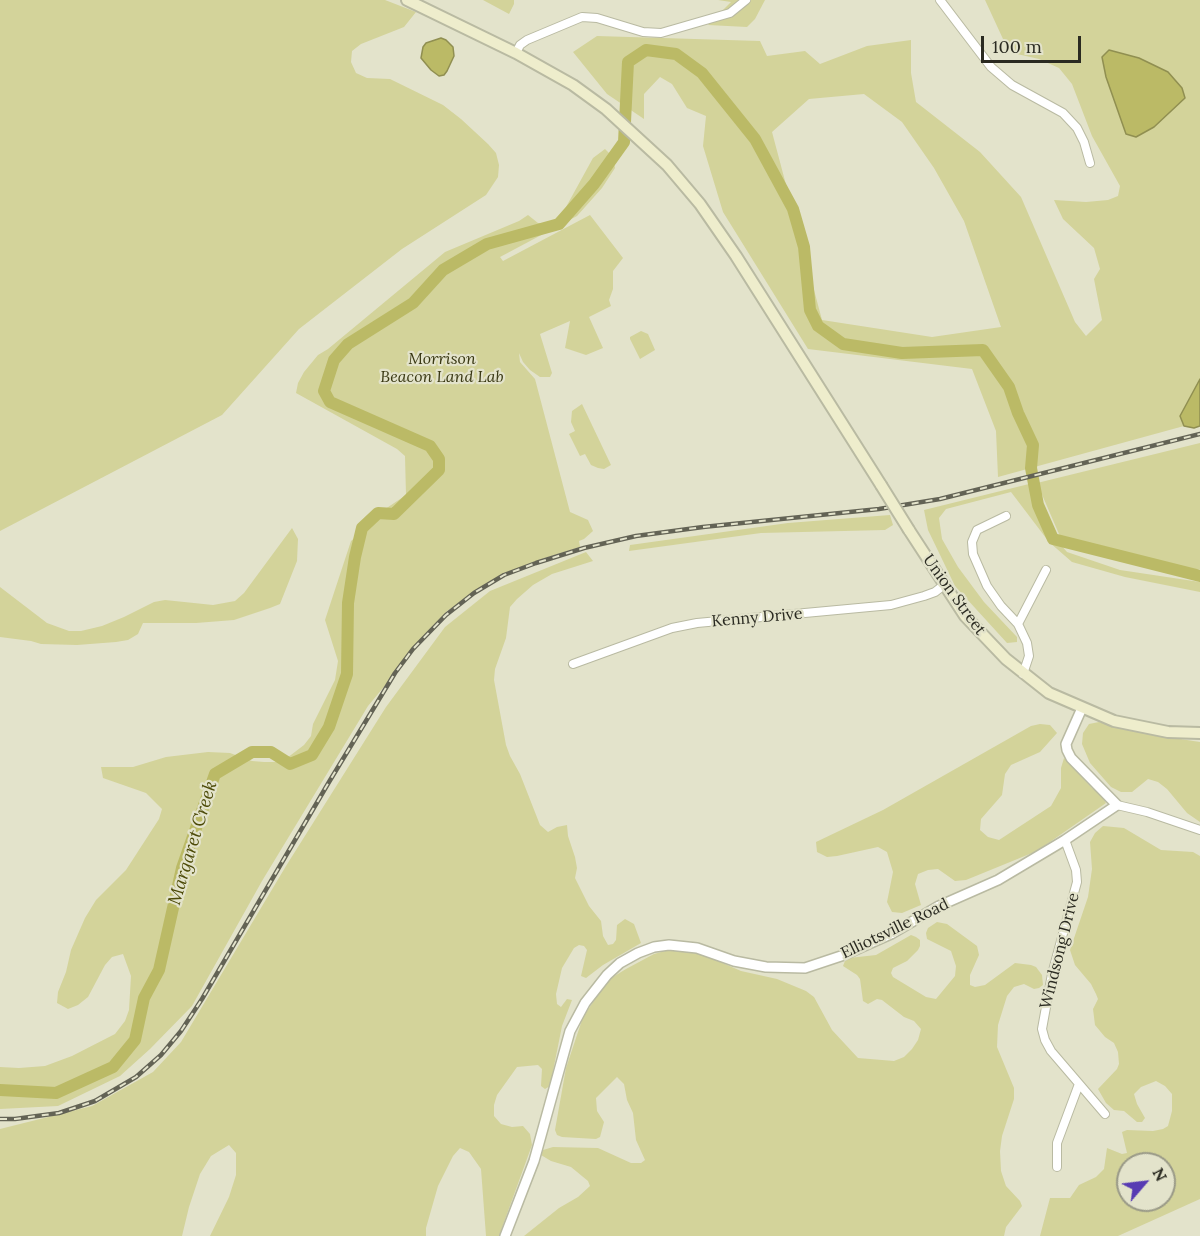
<!DOCTYPE html>
<html>
<head>
<meta charset="utf-8">
<style>
	body { margin:0 }
	#map { position:relative; width:1200px; height:1236px; overflow:hidden; background:#e3e3cb; font-family:Lora,serif }
	canvas { display:block }
	.north { position:absolute; left:1116px; top:1152px; width:60px; height:60px; box-sizing:border-box; background:#e3e3cb; border:2px solid #999987; border-radius:50%; rotate:62deg; font-size:16px; font-weight:700; line-height:24px; text-align:center; color:#2a2a21 }
	.north::after { content:''; display:block; margin:auto; width:21px; height:27px; background:#583bb3; clip-path:polygon(50% 0,100% 100%,50% 72%,0 100%) }
	.scale { position:absolute; left:981px; top:36px; width:100px; height:27px; box-sizing:border-box; border:3px solid #2a2a21; border-top:0; padding-left:8px; font-size:18px; line-height:21px; white-space:nowrap; color:#2a2a21; -webkit-text-stroke:4px #e3e3cb; paint-order:stroke }
</style>
</head>
<body>
<div id="map">
<canvas width="1200" height="1236"></canvas>
<div class="north">N</div>
<div class="scale">100 m</div>
</div>
<script>
const g = document.querySelector('canvas').getContext('2d');
g.lineJoin = 'round';
function paint(path, color) { g.fillStyle = color; g.fill(path, 'evenodd'); }
const toPath = rows => new Path2D(rows.map(r => 'M' + r).join(''));
function stroke(path, color, width, dash) { g.strokeStyle = color; g.lineWidth = width; g.lineCap = dash ? 'butt' : 'round'; g.setLineDash(dash || []); g.stroke(path); }
function label(font, color, halo, rows, align = 'center') {
  g.font = font + ' Lora,serif'; g.lineWidth = 4.5; g.setLineDash([]); g.textBaseline = 'middle'; g.strokeStyle = halo; g.fillStyle = color; for (const [text, x, y, turn = 0] of rows) {
    g.save(); g.translate(x, y); g.rotate((+turn || 0) * Math.PI / 180); g.textAlign = isNaN(turn) ? turn : align; if (halo) g.strokeText(text, 0, 0); g.fillText(text, 0, 0); g.restore();
  }
}
paint(toPath([
	[0,0,385,0,416,12,404,27,361,44,352,51,351,62,356,73,367,78,390,79,443,105,461,119,488,144,496,153,499,165,498,177,486,195,402,249,299,329,222,415,0,531],
	[483,0,514,0,514,4,509,14],
	[718,0,765,0,755,19,747,27,708,25,731,2],
	[985,0,1200,0,1200,379,1180,416,1184,426,998,477,996,431,972,369,808,349,723,212,703,146,706,116,687,108,672,84,660,77,644,94,644,119,607,94,573,52,597,36,760,41,767,56,805,51,820,64,867,46,911,40,911,73,916,102,980,152,1021,197,1075,322,1086,336,1102,320,1094,279,1100,269,1094,248,1063,219,1054,200,1086,202,1108,200,1118,196,1120,186,1092,136,1072,84,1059,68,1039,59,1017,54,1009,47,1003,39],
	[864,94,902,122,934,168,964,221,1001,327,932,337,822,320,772,132,809,99],
	[605,149,613,157,615,168,602,188,577,216,500,257,503,261,590,215,623,258,613,271,613,289,609,300,611,306,589,317,603,348,586,355,565,348,570,321,540,334,552,373,550,377,540,377,530,370,523,362,519,353,520,362,535,379,570,512,588,520,593,531,584,539,579,541,580,547,545,558,504,575,447,611,368,706,262,881,192,1006,150,1049,120,1076,58,1106,0,1109,0,1067,19,1068,45,1066,72,1056,115,1034,125,1021,129,1010,131,976,123,954,112,957,105,965,88,997,78,1005,68,1009,57,1003,58,992,66,972,71,950,85,918,96,900,126,870,159,819,162,809,146,793,103,778,101,767,133,767,166,757,208,752,230,753,252,761,264,762,275,762,287,758,304,745,311,736,313,724,335,680,338,661,325,620,351,541,358,535,360,526,406,495,405,456,397,449,296,393,298,383,304,372,318,355,328,349,445,252,519,221,528,215,538,223,549,223,554,220,566,207,593,158],
	[641,331,648,334,655,350,640,359,630,339,630,337],
	[582,404,611,465,604,469,598,468,591,465,585,454,580,456,569,434,575,431,571,422,572,411],
	[1200,443,1200,569,1188,570,1062,541,1037,483],
	[1029,484,1043,510,1050,532,1067,552,1120,570,1200,582,1200,592,1125,577,1072,562,1049,542,1011,492,946,509,939,518,942,539,958,567,984,602,1017,637,1017,642,1007,643,955,586,928,530,924,510],
	[890,515,893,525,885,530,761,533,629,551,630,545,788,523],
	[292,528,298,539,297,561,280,604,270,608,234,620,196,623,143,623,138,634,128,640,116,642,77,645,41,644,31,641,0,637,0,587,47,623,69,631,81,631,102,626,124,617,154,602,165,600,213,605,235,601,244,593],
	[586,552,593,561,552,574,533,585,517,599,510,607,506,638,495,669,494,680,506,745,510,756,520,774,540,825,548,832,557,827,567,825,568,836,575,857,577,868,575,878,589,906,601,921,603,936,608,945,613,944,616,940,617,925,625,919,634,924,641,943,603,965,586,978,581,976,587,950,584,946,579,945,574,948,562,968,556,994,557,1004,561,1007,567,999,572,1000,562,1026,550,1086,545,1089,541,1086,542,1069,538,1065,517,1067,497,1095,494,1105,494,1116,501,1124,512,1127,523,1126,530,1134,532,1145,499,1236,486,1236,481,1169,469,1152,460,1148,453,1156,438,1186,426,1228,426,1236,210,1236,229,1197,236,1175,236,1153,229,1145,211,1156,200,1174,189,1207,182,1236,0,1236,0,1129,92,1106,153,1072,181,1042,286,866,386,707,445,627,490,591],
	[1099,722,1154,735,1200,742,1200,822,1187,813,1167,789,1158,782,1148,779,1132,792,1121,792,1111,787,1090,763,1082,744,1083,733,1089,724],
	[1040,724,1050,725,1057,733,1040,752,1011,765,1005,774,1002,795,981,819,980,830,988,837,999,840,1051,806,1061,788,1061,768,1064,758,1092,788,1101,794,1106,803,1037,851,966,880,955,881,938,869,928,870,918,874,915,884,921,905,902,913,892,912,887,902,893,872,887,852,878,847,837,856,827,857,817,852,816,842,883,810,1031,726],
	[1103,826,1124,828,1161,850,1193,852,1200,856,1200,1199,1118,1236,1040,1236,1050,1198,1070,1198,1079,1185,1096,1177,1104,1169,1107,1148,1122,1154,1127,1153,1122,1132,1127,1130,1153,1131,1163,1129,1168,1126,1172,1111,1172,1094,1165,1086,1156,1081,1141,1087,1134,1094,1137,1104,1145,1118,1142,1122,1137,1122,1124,1111,1114,1110,1106,1103,1098,1089,1117,1069,1119,1064,1118,1052,1114,1043,1105,1037,1095,1025,1093,1009,1098,999,1096,994,1091,984,1075,965,1070,950,1088,897,1092,869,1090,842,1095,833],
	[1128,1164,1164,1164,1164,1200,1128,1200],
	[937,922,947,924,977,946,979,955,970,975,970,985,975,987,985,985,1015,963,1031,965,1036,967,1042,975,1043,985,1039,988,1034,989,1024,984,1014,987,1007,996,998,1025,997,1047,1014,1088,1014,1099,1002,1136,1000,1151,1001,1171,1006,1186,1020,1201,1022,1206,1006,1227,1004,1236,524,1236,559,1208,578,1197,590,1186,588,1181,571,1167,551,1161,541,1155,543,1150,553,1147,598,1148,631,1163,641,1163,645,1160,636,1140,633,1113,627,1100,624,1084,617,1077,596,1098,597,1111,604,1122,600,1137,596,1139,562,1137,557,1135,555,1130,566,1068,583,1017,608,980,626,969,654,954,672,949,695,951,741,971,777,979,806,991,814,997,832,1030,858,1058,894,1061,904,1057,912,1049,918,1040,921,1029,914,1021,904,1017,882,1000,877,999,868,1004,863,1001,860,979,857,975,843,966,845,961,849,958,876,955,911,935,916,937,920,940,920,946,918,950,907,961,893,968,891,973,893,977,926,997,936,999,955,976,956,966,951,951,927,939,926,933,928,928]
]), '#d3d39a');
const water = toPath([
	[441,38,446,40,453,47,454,56,447,71,444,75,439,76,431,70,421,58,423,47,426,43,441,38],
	[1109,50,1139,58,1168,72,1182,88,1185,98,1154,127,1136,137,1126,134,1106,77,1102,57,1109,50],
	[1200,379,1200,426,1194,428,1184,426,1180,416,1200,379]
]);
paint(water, '#bbba66');
stroke(water, '#908f51', 1.5);
stroke(toPath([
	[0,1090,56,1093,113,1067,135,1040,144,998,159,970,182,868,215,774,252,752,271,752,290,764,312,755,329,727,347,674,348,603,355,557,362,528,378,513,394,514,439,470,439,459,430,446,330,402,324,391,334,360,348,344,413,303,443,270,487,244,559,224,594,184,624,142,628,62,646,50,676,54,702,73,755,139,793,209,804,247,810,310,818,326,843,344,902,353,983,350,1009,387,1018,413,1033,445,1031,468,1038,505,1053,539,1200,576]
]), '#bbba66', 12);
const minor = toPath([
	[940,0,991,67,1012,85,1063,113,1077,128,1084,142,1090,163],
	[516,53,520,45,527,40,582,17,597,18,643,32,661,33,730,13,746,0],
	[1006,516,977,530,972,542,973,554,987,586,1001,606,1018,624,1027,643,1029,656,1023,674],
	[1018,624,1046,570],
	[573,664,672,628,697,623,891,605,924,596,935,592,944,585],
	[1117,805,1147,812,1200,830],
	[1065,840,1076,870,1077,882,1052,974,1042,1029,1045,1040,1051,1051,1105,1114],
	[1057,1167,1057,1143,1079,1084]
]);
const tertiary = toPath([
	[505,1236,534,1161,570,1031,585,1003,607,975,620,963,638,953,654,947,669,945,697,948,734,961,766,967,805,968,844,955,891,934,939,906,998,880,1065,840,1117,805,1071,758,1067,750,1066,744,1082,708]
]);
const secondary = toPath([
	[407,0,516,53,573,85,606,109,667,165,700,204,736,256,881,485],
	[909,530,965,616,1006,659,1049,693,1114,721,1168,732,1200,733]
]);
stroke(minor, '#b9baa2', 10);
stroke(tertiary, '#b9baa2', 12);
stroke(secondary, '#b9baa2', 14);
stroke(minor, '#fff', 8);
stroke(tertiary, '#fff', 9);
stroke(secondary, '#eeedcc', 10);
const rail = toPath([
	[0,1119,15,1119,59,1113,95,1101,136,1077,161,1055,181,1031,202,999,329,782,395,673,413,649,446,615,474,593,504,575,536,563,584,548,636,536,703,527,879,509,940,499,1200,434]
]);
stroke(rail, '#636355', 4.5);
stroke(rail, '#e3e3cb', 2, [7]);
const secondaryBridge = toPath([
	[881,485,909,530]
]);
stroke(secondaryBridge, '#b9baa2', 14, []);
stroke(secondaryBridge, '#eeedcc', 10);
label('italic 16px', '#383712', '#e3e3cb', [
	["Morrison",442,359],
	["Beacon Land Lab",442,377]
]);
label('16px', '#2a2a21', '#e3e3cb', [
	["Union Street",954,595,54],
	["Kenny Drive",757,618,-5],
	["Elliotsville Road",895,929,-26],
	["Windsong Drive",1060,951,-76]
]);
label('italic 18px', '#4c4a07', '#e3e3cb', [
	["Margaret Creek",193,843,-73]
]);
</script>
</body>
</html>
